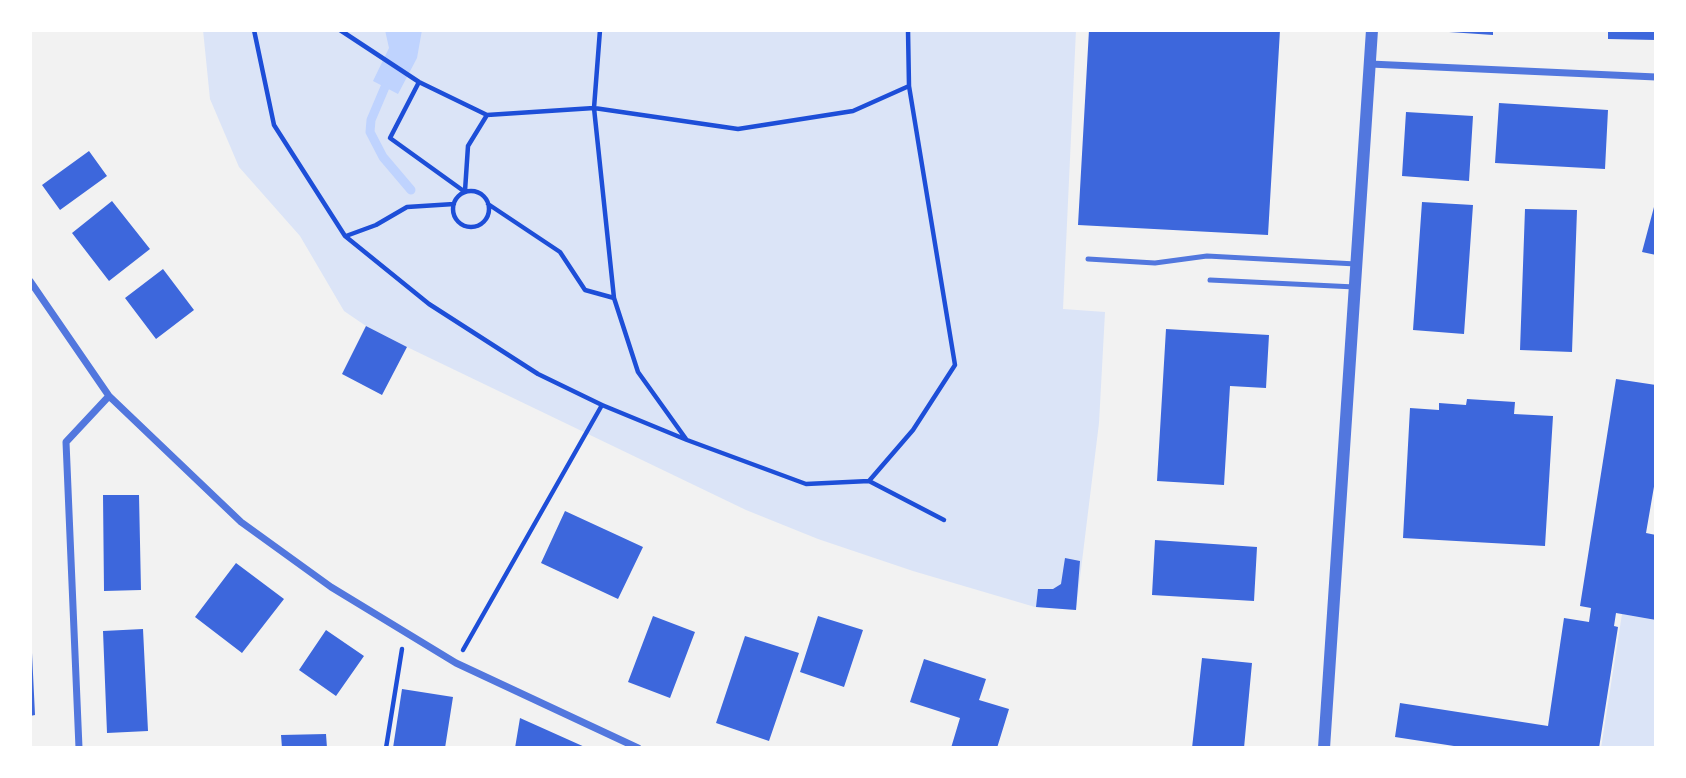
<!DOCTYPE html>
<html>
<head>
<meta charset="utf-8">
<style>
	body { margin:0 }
	#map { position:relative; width:1686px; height:778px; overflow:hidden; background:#f2f2f2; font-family:Roboto,sans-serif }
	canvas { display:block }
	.frame { position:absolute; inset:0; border:32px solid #fff; pointer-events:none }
</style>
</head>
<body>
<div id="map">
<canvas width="1686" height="778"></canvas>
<div class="frame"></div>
</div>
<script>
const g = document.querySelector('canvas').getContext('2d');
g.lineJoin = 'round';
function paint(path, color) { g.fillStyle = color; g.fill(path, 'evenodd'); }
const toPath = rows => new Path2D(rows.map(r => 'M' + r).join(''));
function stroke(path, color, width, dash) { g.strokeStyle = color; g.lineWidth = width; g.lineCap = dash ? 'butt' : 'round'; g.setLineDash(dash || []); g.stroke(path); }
paint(toPath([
	[203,30,1076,30,1063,309,1105,312,1099,423,1076,610,1035,607,913,571,818,539,746,510,407,347,366,326,344,311,300,236,239,167,210,99],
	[1622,614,1656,620,1656,748,1601,748]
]), '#dbe4f7');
paint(toPath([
	[385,30,422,30,417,58,398,94,373,81,389,48]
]), '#bfd3fe');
stroke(toPath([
	[385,87,371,120,370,132,383,157,411,190]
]), '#bfd3fe', 9);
paint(toPath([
	[1089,30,1280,30,1268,235,1078,225],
	[1449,30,1493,30,1493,35,1449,32],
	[1608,30,1656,30,1656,40,1608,39],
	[1499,103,1608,110,1605,169,1495,163],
	[1406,112,1473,116,1469,181,1402,176],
	[89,151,107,176,60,210,42,185],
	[112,201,150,249,109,281,72,233],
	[1422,202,1473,205,1464,334,1413,330],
	[1654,207,1656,207,1656,255,1642,252],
	[1525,209,1577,210,1572,352,1520,350],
	[163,269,194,310,156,339,125,298],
	[366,326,407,347,382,395,342,374],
	[1166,329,1269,335,1266,388,1230,386,1224,485,1157,481],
	[1616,379,1656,385,1656,475,1646,533,1656,535,1656,620,1616,613,1614,626,1618,627,1599,748,1467,748,1395,737,1400,703,1548,726,1564,618,1589,622,1591,608,1580,606],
	[1467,399,1515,402,1514,414,1553,416,1545,546,1403,538,1410,408,1439,410,1439,403,1466,405],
	[103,495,139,495,141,590,104,591],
	[565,511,643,547,618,599,541,563],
	[1155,540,1257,547,1254,601,1152,595],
	[1065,558,1080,561,1076,610,1036,607,1038,589,1053,589,1061,584],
	[236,563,284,599,242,653,195,617],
	[653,616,695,632,670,698,628,682],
	[818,616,863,630,844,687,800,672],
	[143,629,148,731,107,733,103,631],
	[326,630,364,656,336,696,299,670],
	[745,636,799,653,769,741,716,723],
	[30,653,32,653,35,715,30,716],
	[1202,658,1252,663,1244,748,1192,748],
	[924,659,986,679,979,700,1009,709,997,748,951,748,960,718,910,702],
	[402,689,453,697,445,748,393,748],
	[520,718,587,748,515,748],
	[326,734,327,748,282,748,281,735]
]), '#3d67dc');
stroke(toPath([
	[254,30,274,125,345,236,429,304,538,374,602,405,687,440,806,484,869,481,913,430,955,365,909,86,908,30],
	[340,30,419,82,487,115,594,108,738,129,853,111,909,86],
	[600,30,594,108,614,298,638,372,686,439],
	[419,82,390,138,465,192],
	[465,191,468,146,487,115],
	'453 209a18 18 0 1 1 36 0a18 18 0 1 1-36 0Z',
	[488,204,560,252,585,290,614,298],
	[346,236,376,225,407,207,454,204],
	[869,481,944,520],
	[463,650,602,405],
	[386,748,402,649]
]), '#1d4ed8', 4.5);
stroke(toPath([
	[1088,259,1155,263,1207,256,1356,264],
	[1210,280,1355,287]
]), '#5277de', 5);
stroke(toPath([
	[1370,64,1656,77],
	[30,281,109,396,241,522,331,587,456,663,638,748],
	[79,748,66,442,109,396]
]), '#5277de', 7);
stroke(toPath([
	[1324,748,1372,30]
]), '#5277de', 12);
</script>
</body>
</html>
